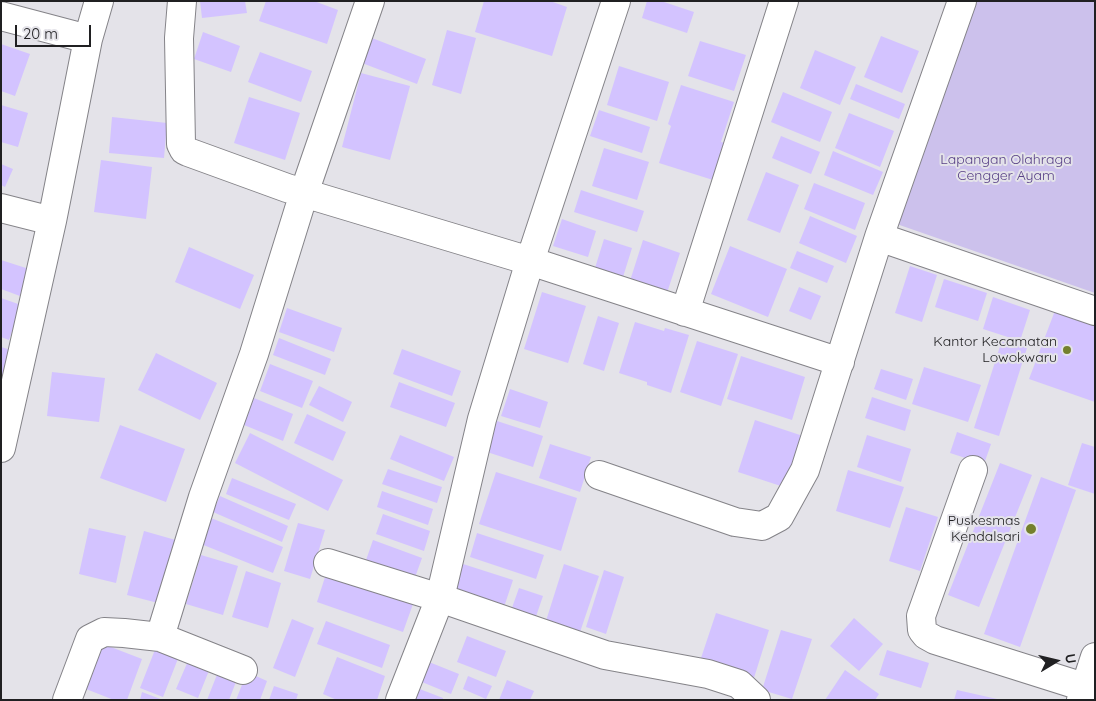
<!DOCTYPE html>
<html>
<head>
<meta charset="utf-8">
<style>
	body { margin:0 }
	#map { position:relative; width:1096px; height:701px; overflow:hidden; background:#e4e3e9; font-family:Quicksand,sans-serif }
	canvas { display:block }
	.frame { position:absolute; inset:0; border:2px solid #202022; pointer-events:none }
	.north { position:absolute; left:1031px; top:636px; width:50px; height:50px; -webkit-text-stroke:4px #e4e3e9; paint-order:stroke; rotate:81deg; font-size:14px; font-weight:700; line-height:20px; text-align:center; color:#202022 }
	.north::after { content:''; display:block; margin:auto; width:18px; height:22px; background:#202022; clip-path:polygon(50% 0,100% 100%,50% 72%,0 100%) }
	.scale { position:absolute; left:15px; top:25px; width:76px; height:22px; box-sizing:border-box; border:2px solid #202022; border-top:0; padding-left:6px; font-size:15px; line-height:18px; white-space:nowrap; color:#202022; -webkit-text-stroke:4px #e4e3e9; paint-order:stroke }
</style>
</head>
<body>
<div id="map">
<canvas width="1096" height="701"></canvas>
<div class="frame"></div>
<div class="north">U</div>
<div class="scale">20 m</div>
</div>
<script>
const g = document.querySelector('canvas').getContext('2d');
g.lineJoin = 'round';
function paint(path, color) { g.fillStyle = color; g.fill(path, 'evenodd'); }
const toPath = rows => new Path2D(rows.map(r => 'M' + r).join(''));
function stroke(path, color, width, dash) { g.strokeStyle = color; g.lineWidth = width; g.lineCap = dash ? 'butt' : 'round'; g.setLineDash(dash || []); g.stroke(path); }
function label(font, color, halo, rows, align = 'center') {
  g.font = font + ' Quicksand,sans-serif'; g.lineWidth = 4; g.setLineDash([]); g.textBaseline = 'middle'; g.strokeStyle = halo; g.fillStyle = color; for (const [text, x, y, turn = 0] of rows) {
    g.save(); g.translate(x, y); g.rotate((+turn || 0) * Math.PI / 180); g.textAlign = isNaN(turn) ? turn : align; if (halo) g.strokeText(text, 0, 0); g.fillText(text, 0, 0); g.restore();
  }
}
paint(toPath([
	[973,1,1095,1,1095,293,891,222]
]), '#ccc1ec');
paint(toPath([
	[200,1,245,1,247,13,202,18],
	[266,1,314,1,338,10,327,44,259,21],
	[484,1,550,1,567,7,552,56,475,32],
	[647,1,661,1,694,12,687,33,642,18],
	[447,30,476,38,461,94,432,85],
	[203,32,240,46,231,72,194,59],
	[881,36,919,51,902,93,864,77],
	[372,38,426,59,417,84,362,63],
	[700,41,746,55,734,91,688,76],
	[1,44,30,54,15,96,1,91],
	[815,50,856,67,840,105,800,88],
	[260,52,312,71,301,102,248,82],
	[619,66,669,82,657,121,607,105],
	[361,73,410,86,390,160,342,147],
	[856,84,905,104,899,119,850,99],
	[681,85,734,102,721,142,725,143,713,180,659,163,671,126,668,124],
	[783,92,832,112,820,142,771,122],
	[249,97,300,113,285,160,234,143],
	[1,105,28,113,18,147,1,142],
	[599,110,650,127,642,153,590,136],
	[849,113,894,131,880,167,835,148],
	[112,117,167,123,164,158,109,153],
	[781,136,820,152,811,174,772,158],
	[604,148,649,162,637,200,592,186],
	[833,151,883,172,873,195,824,175],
	[101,160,152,167,146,219,94,212],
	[1,164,13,169,5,187,1,185],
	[766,172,799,185,780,233,747,220],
	[814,183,865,203,855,230,804,209],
	[581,190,644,211,637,232,574,212],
	[810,216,857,236,846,263,799,243],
	[562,219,596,231,588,257,553,246],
	[604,239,632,248,623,277,595,268],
	[643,240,680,253,666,296,629,284],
	[730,246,787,269,768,317,711,294],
	[189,247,254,275,240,309,175,282],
	[797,251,834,266,827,283,790,268],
	[1,260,29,269,20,296,1,289],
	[910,266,937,275,922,322,895,313],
	[944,279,987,293,978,321,935,307],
	[799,287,821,296,811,320,789,311],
	[542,292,586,306,568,363,524,349],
	[993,297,1030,310,1020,341,983,329],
	[1,298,21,305,9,340,1,337],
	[287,308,342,328,334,352,279,332],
	[1056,308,1095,322,1095,402,1029,379],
	[598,316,619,323,604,371,583,364],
	[635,322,664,331,665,328,689,335,671,393,647,385,647,382,619,373],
	[279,338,331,359,325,375,273,355],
	[1002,340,1027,348,999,436,974,428],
	[697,341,738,354,721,406,680,392],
	[1,347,11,350,2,383,1,383],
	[402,349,461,371,452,396,393,374],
	[156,353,217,383,200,420,138,390],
	[741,356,805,377,792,420,727,399],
	[270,364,313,381,302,408,260,391],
	[924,367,981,385,968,422,912,404],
	[881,369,913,379,906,400,874,389],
	[52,372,105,378,99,422,47,416],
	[399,382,455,403,446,427,390,407],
	[319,386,352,402,343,422,309,405],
	[510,389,548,402,540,428,501,416],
	[872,397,911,410,905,431,865,418],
	[254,398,293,414,283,441,244,425],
	[307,414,346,432,333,461,294,443],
	[755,420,806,437,790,489,738,472],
	[497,421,543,436,533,467,487,452],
	[120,425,185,449,166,502,100,478],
	[957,432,991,444,984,464,950,453],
	[250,433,343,480,328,511,235,463],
	[400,435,454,457,444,481,390,459],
	[867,435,911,449,901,482,857,467],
	[1082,443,1095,447,1095,494,1068,485],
	[550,444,591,457,580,492,539,478],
	[1000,463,1032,475,979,607,948,595],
	[388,469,442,487,437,503,382,484],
	[848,470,904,487,890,528,836,511],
	[496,472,577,498,561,551,479,524],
	[1041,477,1076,490,1020,647,984,634],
	[232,478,296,504,289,520,226,494],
	[382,491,433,509,428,525,377,507],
	[220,496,288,526,282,542,213,512],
	[906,507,938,517,920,571,889,561],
	[383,514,430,531,424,551,376,534],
	[211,518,283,547,273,573,201,544],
	[298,523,325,530,310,579,284,571],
	[89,528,126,536,116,583,79,574],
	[144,531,179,541,162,604,127,595],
	[477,533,544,555,536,579,470,557],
	[373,540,422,558,413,583,364,566],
	[201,555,238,566,223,615,186,604],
	[463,564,513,580,501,616,452,600],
	[564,564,599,576,579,635,545,624],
	[604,570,624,577,606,634,586,627],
	[246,571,281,583,268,628,232,617],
	[326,574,413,604,403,632,317,602],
	[519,588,543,596,532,628,508,619],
	[716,613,769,630,753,681,699,664],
	[854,618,883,644,859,671,830,646],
	[292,619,314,628,295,677,273,668],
	[326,621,390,645,382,668,317,644],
	[781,630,812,639,792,699,762,690],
	[467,636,506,651,496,677,457,662],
	[158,642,181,651,163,697,140,688],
	[103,644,142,659,127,700,114,700,86,689],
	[887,650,929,663,921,688,879,675],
	[191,654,212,663,198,698,176,689],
	[337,657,385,676,377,700,337,700,323,694],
	[429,662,459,674,451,694,422,682],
	[220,667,239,674,229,700,207,700],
	[845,670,879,694,875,700,825,700],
	[247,672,267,681,260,700,236,700],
	[468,676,492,686,486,699,463,689],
	[507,680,534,691,530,700,499,700],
	[274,686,298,694,296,700,269,700],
	[417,688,443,698,443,700,412,700],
	[957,690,997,699,997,700,954,700],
	[142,692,163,700,140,700]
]), '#d3c3ff');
const minor = toPath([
	[182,1,179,38,181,144,184,150,188,152,287,188,530,261,840,362],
	[1,16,88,39],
	[1,208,52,221],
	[879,237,1095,311],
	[685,312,784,1],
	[1,448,52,221,88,39,99,1],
	[973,470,921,616,922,630,926,635,935,640,1084,687],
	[599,475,735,522,762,526,779,517,805,470,879,237,962,1],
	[328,563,440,598,605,655,708,674,739,684,756,700],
	[160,637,203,497,254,354,304,193,370,1],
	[67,700,90,639,104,632,124,633,160,637,243,670],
	[400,700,440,598,482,419,530,261,616,1],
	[1081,700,1095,657]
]);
stroke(minor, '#848388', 30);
stroke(minor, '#fff', 28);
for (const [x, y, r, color] of [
	[1067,350,5,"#74802d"],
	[1031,529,6,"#74802d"]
]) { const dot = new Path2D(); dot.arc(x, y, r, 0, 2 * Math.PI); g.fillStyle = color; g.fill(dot); stroke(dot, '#e4e3e9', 2); }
label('14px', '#584187', '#e4e3e9', [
	["Lapangan Olahraga",1006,160],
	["Cengger Ayam",1006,176]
]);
label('14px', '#202022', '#e4e3e9', [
	["Kantor Kecamatan",1057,342],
	["Lowokwaru",1057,358],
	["Puskesmas",1020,521],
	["Kendalsari",1020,537]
], 'right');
</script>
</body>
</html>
